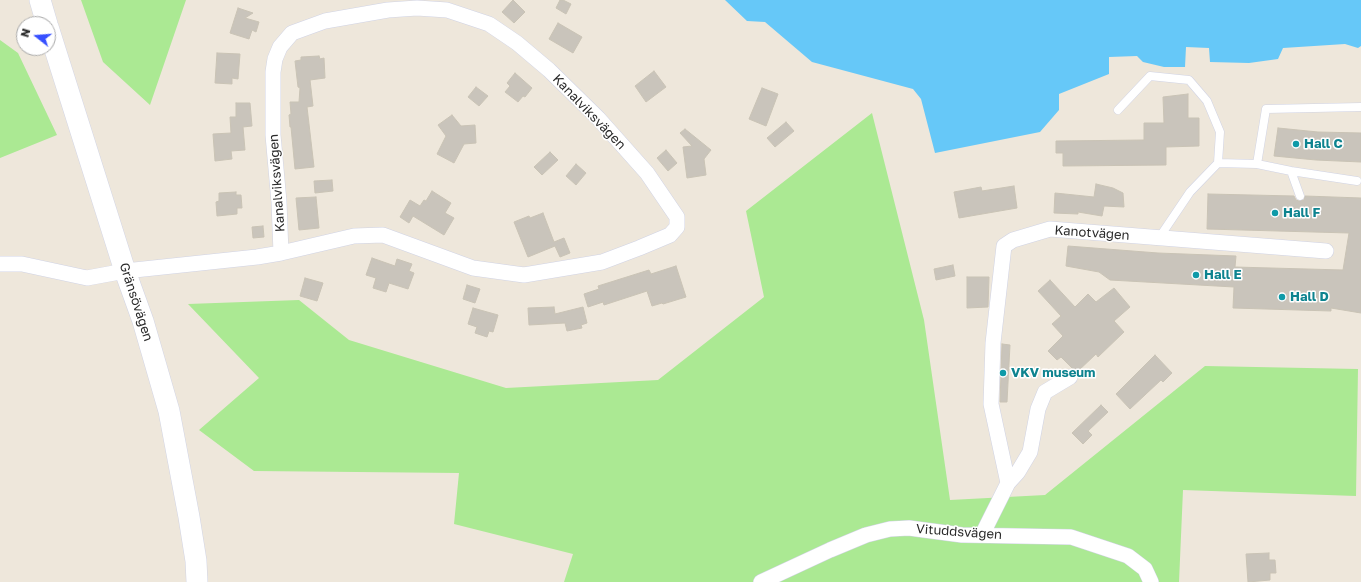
<!DOCTYPE html>
<html>
<head>
<meta charset="utf-8">
<style>
	body { margin:0 }
	#map { position:relative; width:1361px; height:582px; overflow:hidden; background:#eee7db; font-family:"Golos Text",sans-serif }
	canvas { display:block }
	.north { position:absolute; left:16px; top:16px; width:40px; height:40px; box-sizing:border-box; background:#fff; border:1px solid #aaa; border-radius:50%; rotate:287deg; font-size:11px; font-weight:700; line-height:16px; text-align:center; color:#2a2a2a }
	.north::after { content:''; display:block; margin:auto; width:14px; height:18px; background:#3750ff; clip-path:polygon(50% 0,100% 100%,50% 72%,0 100%) }
</style>
</head>
<body>
<div id="map">
<canvas width="1361" height="582"></canvas>
<div class="north">N</div>
</div>
<script>
const g = document.querySelector('canvas').getContext('2d');
g.lineJoin = 'round';
function paint(path, color) { g.fillStyle = color; g.fill(path, 'evenodd'); }
const toPath = rows => new Path2D(rows.map(r => 'M' + r).join(''));
function stroke(path, color, width, dash) { g.strokeStyle = color; g.lineWidth = width; g.lineCap = dash ? 'butt' : 'round'; g.setLineDash(dash || []); g.stroke(path); }
function label(font, color, halo, rows, align = 'center') {
  g.font = font + ' "Golos Text",sans-serif'; g.lineWidth = 3; g.setLineDash([]); g.textBaseline = 'middle'; g.strokeStyle = halo; g.fillStyle = color; for (const [text, x, y, turn = 0] of rows) {
    g.save(); g.translate(x, y); g.rotate((+turn || 0) * Math.PI / 180); g.textAlign = isNaN(turn) ? turn : align; if (halo) g.strokeText(text, 0, 0); g.fillText(text, 0, 0); g.restore();
  }
}
paint(toPath([
	[81,0,186,0,150,105,103,62],
	[0,40,18,53,57,135,0,158],
	[872,113,924,320,950,500,1045,495,1205,366,1358,369,1356,496,1183,490,1179,582,564,582,573,554,454,524,459,473,254,471,199,430,259,378,188,304,299,300,349,340,506,388,658,380,764,297,746,211]
]), '#abe993');
paint(toPath([
	[725,0,1361,0,1361,46,1358,48,1345,44,1283,48,1278,59,1249,63,1210,62,1209,48,1186,47,1185,67,1164,67,1143,62,1137,56,1109,57,1109,74,1059,94,1059,110,1040,132,935,153,921,99,913,89,812,62,765,22,747,21]
]), '#66c8f8');
const building = toPath([
	[513,0,525,12,514,23,502,12,513,0],
	[560,0,563,0,571,4,566,14,556,8,560,0],
	[238,8,253,13,245,18,259,22,256,32,252,30,249,39,230,33,238,8],
	[558,23,582,37,573,53,549,39,558,23],
	[217,53,240,54,238,79,232,78,232,84,215,83,217,53],
	[319,56,320,59,324,58,325,78,310,80,313,106,307,107,314,167,295,169,291,127,290,127,289,115,291,114,290,102,299,102,300,88,298,87,295,61,301,60,301,57,319,56],
	[654,71,666,87,646,102,635,86,654,71],
	[515,73,532,88,525,97,523,96,518,102,505,92,510,86,507,83,515,73],
	[476,87,488,96,479,106,468,97,476,87],
	[762,88,778,94,766,126,749,119,762,88],
	[1188,94,1188,118,1199,118,1199,146,1166,147,1166,165,1063,166,1063,153,1056,153,1056,141,1144,140,1144,123,1164,123,1163,97,1188,94],
	[236,103,250,103,252,126,243,127,245,150,231,151,232,159,215,161,213,134,231,133,230,117,236,117,236,103],
	[452,115,461,126,475,125,476,143,464,144,454,163,437,154,446,136,438,125,452,115],
	[786,122,794,131,775,147,767,138,786,122],
	[1278,128,1318,132,1361,133,1361,162,1316,160,1274,156,1278,128],
	[685,129,711,150,704,159,706,175,687,178,683,147,692,146,680,133,685,129],
	[666,150,677,163,668,171,657,158,666,150],
	[550,152,558,160,542,175,534,167,550,152],
	[576,164,586,173,576,185,566,176,576,164],
	[332,180,333,191,315,193,314,181,332,180],
	[1096,184,1113,188,1123,193,1124,207,1104,206,1102,216,1078,212,1078,214,1054,213,1055,193,1094,197,1096,184],
	[1014,186,1017,208,959,218,954,192,981,187,982,191,1014,186],
	[432,191,451,203,445,213,454,218,444,235,413,216,409,223,400,217,410,200,420,206,424,200,426,201,432,191],
	[236,192,236,195,241,195,242,208,237,208,237,214,217,216,216,202,219,201,219,193,236,192],
	[1208,194,1294,196,1296,200,1299,201,1304,200,1305,196,1361,198,1361,313,1331,308,1331,311,1233,308,1234,287,1110,280,1099,272,1066,266,1068,246,1158,253,1236,256,1235,267,1343,270,1349,233,1207,229,1208,194],
	[316,197,319,228,299,230,296,198,316,197],
	[543,213,554,242,564,238,570,253,560,257,555,246,528,257,514,222,529,216,530,218,543,213],
	[263,226,264,237,253,238,252,227,263,226],
	[372,258,395,266,397,259,412,264,409,271,414,273,408,289,389,283,386,292,373,288,376,278,366,275,372,258],
	[953,265,955,276,936,280,934,269,953,265],
	[676,266,686,297,663,304,662,303,652,306,647,291,604,305,603,302,588,307,584,294,599,289,598,286,649,270,651,274,676,266],
	[967,277,989,277,988,307,967,308,967,277],
	[305,278,323,283,317,301,300,296,305,278],
	[1050,280,1075,307,1088,294,1096,302,1114,288,1130,307,1114,321,1124,332,1098,357,1096,354,1077,372,1072,368,1061,357,1057,360,1048,351,1063,336,1052,324,1061,316,1038,291,1050,280],
	[467,285,480,289,475,303,463,299,467,285],
	[554,307,555,314,583,307,587,323,581,325,582,328,567,331,565,323,529,325,528,308,554,307],
	[473,308,498,315,493,332,489,331,487,337,475,333,477,327,468,324,473,308],
	[1002,344,1010,345,1007,402,1000,402,1002,344],
	[1155,355,1172,373,1163,382,1161,380,1130,409,1116,394,1155,355],
	[1101,405,1108,412,1088,431,1092,435,1083,444,1072,433,1101,405],
	[1269,553,1269,560,1275,560,1276,573,1270,573,1270,580,1248,582,1246,554,1269,553]
]);
paint(building, '#c9c4bb');
stroke(building, '#c9c3b5', 1);
const lane = toPath([
	[1118,110,1150,76,1189,80,1207,101,1220,132,1218,163],
	[1257,164,1291,171,1357,181],
	[1291,171,1300,196],
	[1159,238,1190,192,1218,163,1257,164,1266,109,1361,107]
]);
const street = toPath([
	[0,264,22,264,87,278,125,271,257,257,281,253,354,236,383,235,473,268,524,275,602,262,639,248,670,235,677,227,677,217,647,173,598,118,549,70,517,43,489,24,447,10,417,8,388,10,325,21,292,33,280,47,275,59,273,72,273,135,279,202,281,253],
	[1008,483,1018,472,1030,452,1038,409,1045,392,1070,377],
	[982,535,1008,483,991,404,993,343,1004,246,1013,240,1050,229,1326,251],
	[761,582,830,550,866,535,890,529,909,528,962,535,1071,537,1128,556,1145,569,1151,582]
]);
const secondary = toPath([
	[40,0,47,24],
	[48,27,125,271,143,321,169,411,189,517,196,561,197,582]
]);
stroke(lane, '#d0d3e4', 9);
stroke(street, '#d0d3e4', 16);
stroke(secondary, '#d0d3e4', 22);
stroke(lane, '#fff', 8);
stroke(street, '#fff', 15);
stroke(secondary, '#fff', 21);
for (const [x, y, r, color] of [
	[1296,144,4,"#0f9aa8"],
	[1275,213,4,"#0f9aa8"],
	[1196,275,4,"#0f9aa8"],
	[1282,297,4,"#0f9aa8"],
	[1003,373,4,"#0f9aa8"]
]) { const dot = new Path2D(); dot.arc(x, y, r, 0, 2 * Math.PI); g.fillStyle = color; g.fill(dot); stroke(dot, '#fff', 1.5); }
label('13px', '#2a2a2a', '#fff', [
	["Kanalviksvägen",589,112,46],
	["Kanalviksvägen",277,183,-94],
	["Kanotvägen",1092,233,4],
	["Gränsövägen",136,302,72],
	["Vituddsvägen",959,532,4]
]);
label('bold 13px', '#0d838f', '#fff', [
	["Hall C",1304,144],
	["Hall F",1283,213],
	["Hall E",1204,275],
	["Hall D",1290,297],
	["VKV museum",1011,373]
], 'left');
</script>
</body>
</html>
